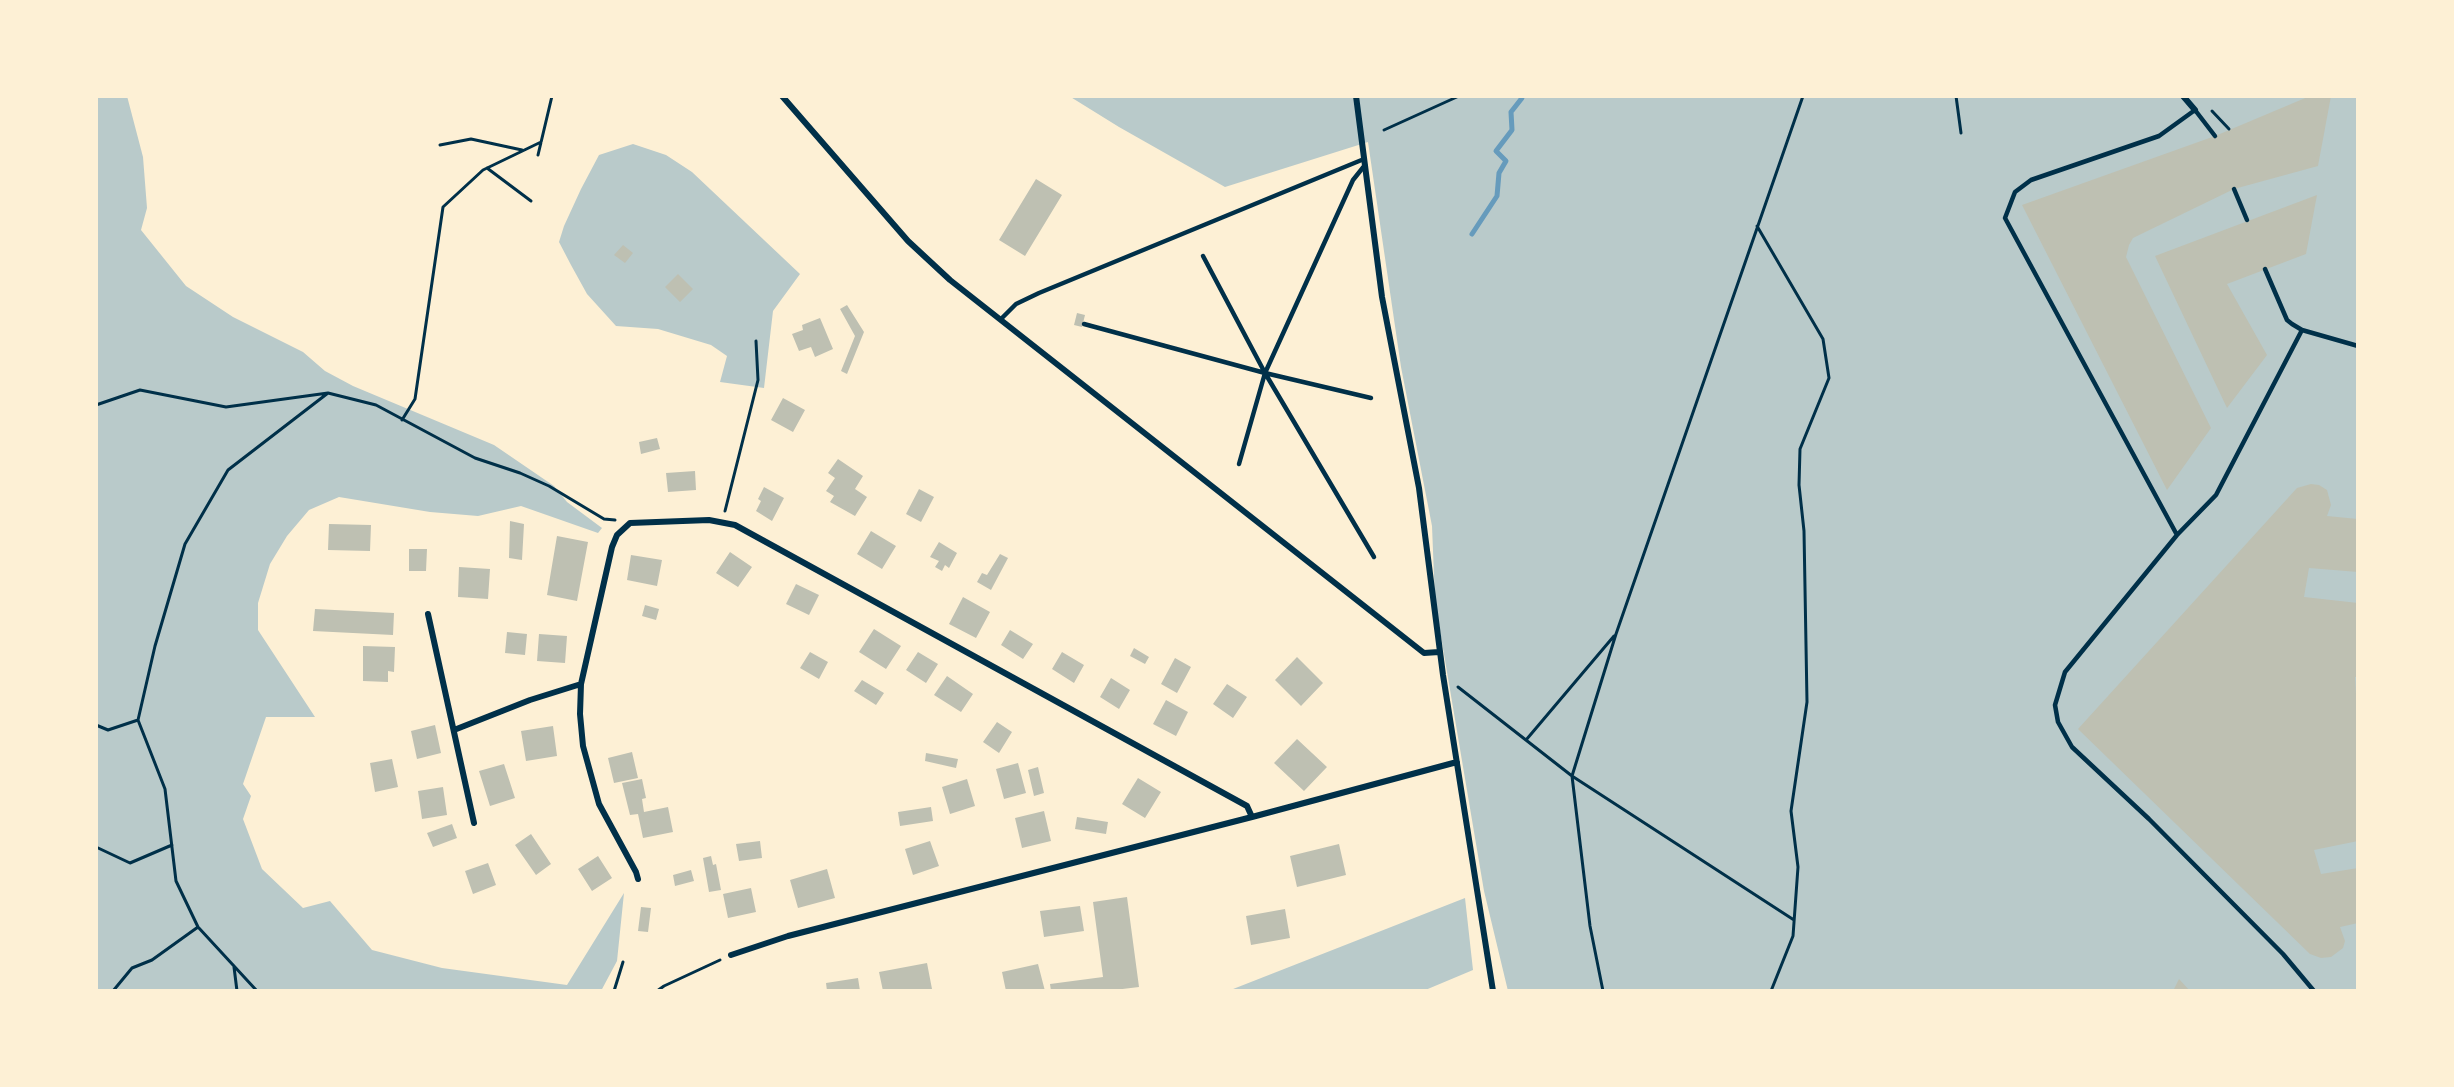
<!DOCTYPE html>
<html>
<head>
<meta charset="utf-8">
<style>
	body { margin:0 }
	#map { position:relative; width:2454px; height:1087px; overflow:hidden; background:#fdf0d5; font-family:"Golos Text",sans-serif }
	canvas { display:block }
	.frame { position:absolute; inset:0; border:98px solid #fdf0d5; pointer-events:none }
</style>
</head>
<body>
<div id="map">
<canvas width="2454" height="1087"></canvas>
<div class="frame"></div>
</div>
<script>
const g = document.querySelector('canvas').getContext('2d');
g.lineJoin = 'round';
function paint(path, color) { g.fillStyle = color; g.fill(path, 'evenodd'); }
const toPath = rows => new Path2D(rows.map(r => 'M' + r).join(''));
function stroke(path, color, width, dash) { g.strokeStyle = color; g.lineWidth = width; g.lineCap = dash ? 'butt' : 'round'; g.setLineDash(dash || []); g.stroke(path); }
paint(toPath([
	[96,96,127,96,143,157,147,208,141,230,186,286,233,317,303,352,325,371,353,386,494,445,554,486,567,502,602,528,598,533,521,506,478,516,430,512,339,497,309,510,287,536,270,564,258,603,258,630,315,717,266,717,243,784,251,796,243,819,262,869,303,908,330,901,372,950,442,968,567,985,624,893,617,961,601,991,96,991],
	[1069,96,2358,96,2358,991,1508,991,1484,891,1435,601,1432,526,1401,367,1368,142,1225,187,1119,127],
	[633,144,666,155,692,172,800,274,773,311,764,388,720,382,727,356,711,345,658,329,616,326,587,294,571,265,559,242,564,226,581,189,599,155],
	[1465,898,1473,970,1423,991,1228,991]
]), '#b9caca');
stroke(toPath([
	[1472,234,1497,196,1499,173,1506,161,1496,151,1512,130,1511,112,1522,98,1520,96]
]), '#669bbc', 5);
paint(toPath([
	[2310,96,2331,96,2318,166,2234,189,2133,238,2129,245,2126,257,2211,428,2167,490,2022,205,2215,136],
	[1036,179,1062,195,1025,256,999,240],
	[2317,195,2306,254,2227,284,2267,355,2227,408,2155,256],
	[623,245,633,253,625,263,614,255],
	[678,274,693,289,680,302,665,287],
	[847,305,864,332,847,374,841,371,855,336,840,309],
	[1077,313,1085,315,1082,327,1074,325],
	[820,318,833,349,815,357,811,347,799,351,792,334,803,330,802,325],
	[783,398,805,410,793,432,771,420],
	[657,438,660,449,641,454,639,442],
	[838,459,863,476,855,489,867,497,855,516,830,502,834,496,826,491,835,478,828,473],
	[695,471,696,490,668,492,666,473],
	[2311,484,2319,485,2327,490,2331,505,2327,516,2358,519,2358,572,2309,568,2304,597,2358,603,2358,677,2355,677,2358,727,2358,841,2314,850,2321,874,2358,868,2358,923,2340,927,2345,941,2343,948,2331,957,2321,958,2310,954,2078,729,2297,488],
	[764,487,784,498,772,521,756,511,761,501,758,499],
	[919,489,934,497,921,522,906,514],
	[510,521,524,524,522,560,509,558],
	[329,524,371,525,370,551,328,550],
	[871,531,896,546,882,569,857,554],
	[557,536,588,542,577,601,547,595],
	[939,542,957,553,949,568,945,565,942,571,935,567,939,561,930,557],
	[409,549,427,549,426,571,409,571],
	[730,552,752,567,738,587,716,573],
	[1000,554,1008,558,991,590,977,582,982,573,987,575],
	[631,555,662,560,657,586,627,580],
	[459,567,490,569,488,599,458,597],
	[796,584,819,595,809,615,786,604],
	[963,597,990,612,976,638,949,624],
	[645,605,659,609,656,620,642,616],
	[315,609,394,613,393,635,313,631],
	[874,629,901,646,886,669,859,652],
	[1010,630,1033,644,1023,659,1001,645],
	[507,632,527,634,525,655,505,653],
	[539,634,567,636,565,663,537,661],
	[363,646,395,647,394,672,388,671,388,682,363,681],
	[1134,648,1149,657,1145,664,1130,656],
	[810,652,828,662,819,679,800,668],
	[918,652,938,664,926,683,906,670],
	[1062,652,1084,665,1074,683,1052,669],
	[1297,657,1323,683,1301,706,1275,680],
	[1175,658,1191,667,1177,693,1161,684],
	[947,676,973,694,961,712,934,695],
	[1111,678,1130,690,1119,709,1100,697],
	[862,680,884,693,876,705,854,691],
	[1227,684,1247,697,1233,718,1213,704],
	[1166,700,1188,712,1176,736,1153,724],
	[997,722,1012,732,999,753,983,742],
	[435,725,441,753,417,759,411,731],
	[553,726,557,756,526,761,521,731],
	[1297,739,1327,767,1304,791,1274,763],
	[632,752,638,778,614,783,608,758],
	[926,753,958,759,956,768,925,761],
	[392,759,398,787,375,792,370,763],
	[1018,763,1026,793,1004,799,996,769],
	[504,764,515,798,490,806,479,771],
	[1038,767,1044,793,1034,796,1028,770],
	[1138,778,1161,792,1145,818,1122,804],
	[642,779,646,798,642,799,644,812,668,807,673,832,643,838,638,814,630,815,622,783],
	[967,779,975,806,950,814,942,787],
	[443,787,447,815,422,819,418,791],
	[931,807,933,821,900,826,898,812],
	[1044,811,1051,841,1022,848,1015,818],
	[1077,817,1108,822,1106,834,1075,829],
	[452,824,457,838,433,847,427,833],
	[531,834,551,864,536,875,515,845],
	[760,841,762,858,739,861,736,844],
	[930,841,939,866,913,875,905,849],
	[1339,844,1346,875,1297,887,1290,856],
	[598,856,612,878,592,891,578,869],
	[711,856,713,865,716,864,721,890,709,892,703,858],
	[488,863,496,885,473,894,465,871],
	[827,869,835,898,798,908,790,880],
	[691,870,694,881,675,886,673,875],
	[751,888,756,912,728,918,723,894],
	[1127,897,1139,987,1106,991,1051,991,1050,984,1103,977,1093,902],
	[1080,906,1084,931,1044,937,1040,911],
	[641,907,651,908,648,932,638,931],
	[1285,909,1290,938,1251,945,1246,916],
	[927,963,932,989,883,991,879,972],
	[1038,964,1045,991,1006,991,1002,972],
	[858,978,860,991,827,991,826,983],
	[2179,979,2190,991,2173,991]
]), '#bec0b2');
stroke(toPath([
	[1956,96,1961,133],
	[2212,111,2229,129],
	[1384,130,1459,96],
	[440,145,471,139,522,150],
	[538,155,552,96],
	[487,168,531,201],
	[1757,226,1823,339,1829,378,1800,449,1799,485,1804,531,1807,702,1791,811,1798,867,1793,936,1771,991],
	[96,405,140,390,226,407,328,393,376,405,475,458,520,473,549,486,604,519,615,520],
	[402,420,415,399,443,207,483,170,541,142],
	[725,511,758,380,756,341],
	[1458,687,1572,776,1794,920],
	[96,725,108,730,138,720],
	[1526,740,1614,636],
	[96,847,130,863,172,845],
	[234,967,237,991],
	[113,991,132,968,152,960,198,927],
	[257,991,198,927,176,881,165,789,138,720,155,646,185,544,228,470,328,393],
	[614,991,623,962],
	[657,991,664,986,720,960],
	[1603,991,1590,926,1572,776,1616,634,1803,96]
]), '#003049', 3);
stroke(toPath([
	[2215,136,2195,110,2159,136,2031,180,2015,192,2005,218,2177,535,2216,495,2302,330],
	[2234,189,2247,220],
	[1203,256,1265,373,1374,557],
	[2265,269,2287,320,2292,324,2302,330,2358,346],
	[1001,319,1016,304,1039,293,1364,159],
	[1084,324,1265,373,1371,398],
	[1239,464,1265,373,1353,180,1365,165],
	[2177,535,2065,672,2055,705,2058,722,2072,747,2149,819,2283,954,2314,991]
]), '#003049', 4.5);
stroke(toPath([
	[782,96,908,241,950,280,1424,653,1439,652],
	[1356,96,1382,297,1419,488,1443,675,1493,991],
	[2183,96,2195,110],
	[428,614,474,823],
	[454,730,530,700,581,684],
	[638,879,636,872,599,804,583,746,580,714,581,684,612,547,617,535,630,523,709,520,735,525,1247,806,1252,817,1457,762],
	[731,955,788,936,1252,817]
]), '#003049', 6);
</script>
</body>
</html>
